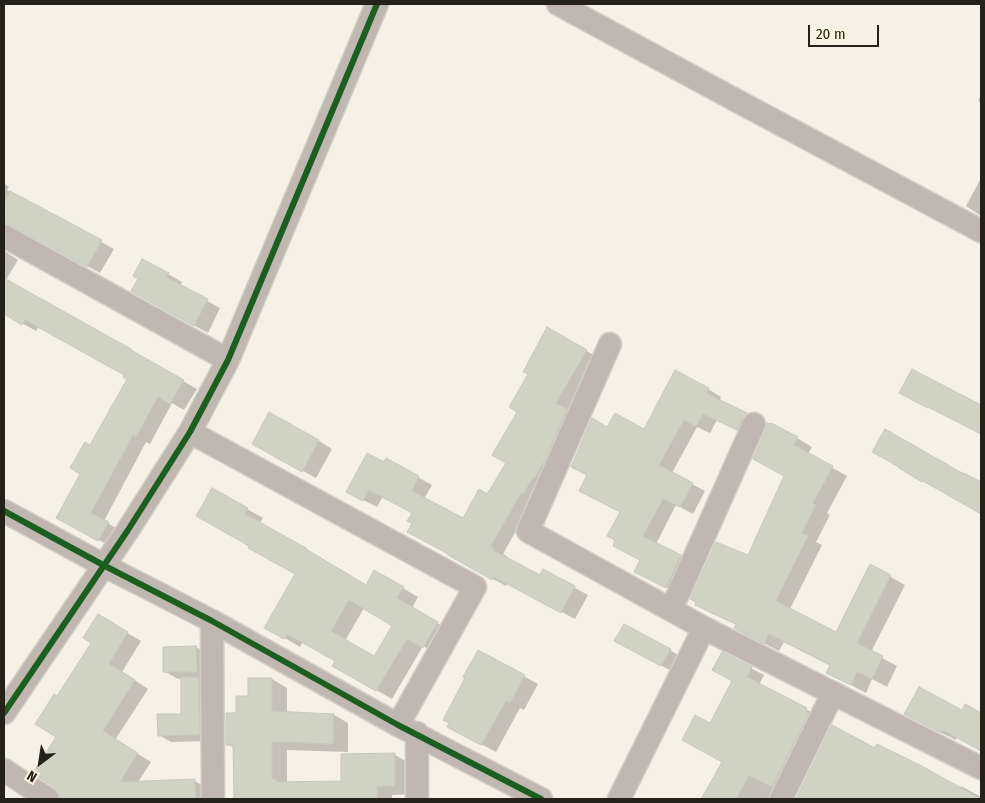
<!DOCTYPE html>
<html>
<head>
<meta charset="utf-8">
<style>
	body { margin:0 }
	#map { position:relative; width:985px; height:803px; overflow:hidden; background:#f5f1e4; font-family:"Fira Sans Condensed",sans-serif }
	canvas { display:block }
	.frame { position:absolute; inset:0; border:5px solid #232118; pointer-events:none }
	.north { position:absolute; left:15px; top:738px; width:50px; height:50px; -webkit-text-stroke:4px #fbf5de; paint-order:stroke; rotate:211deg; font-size:14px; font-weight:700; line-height:20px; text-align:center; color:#232118 }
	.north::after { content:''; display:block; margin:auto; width:18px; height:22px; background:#232118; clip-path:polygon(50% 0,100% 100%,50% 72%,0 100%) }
	.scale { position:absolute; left:808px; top:25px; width:71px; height:22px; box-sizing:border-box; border:2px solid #232118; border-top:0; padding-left:6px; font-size:15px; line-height:18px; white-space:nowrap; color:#232118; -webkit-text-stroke:4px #fbf5de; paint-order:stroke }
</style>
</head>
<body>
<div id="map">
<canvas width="985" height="803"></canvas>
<div class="frame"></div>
<div class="north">N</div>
<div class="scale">20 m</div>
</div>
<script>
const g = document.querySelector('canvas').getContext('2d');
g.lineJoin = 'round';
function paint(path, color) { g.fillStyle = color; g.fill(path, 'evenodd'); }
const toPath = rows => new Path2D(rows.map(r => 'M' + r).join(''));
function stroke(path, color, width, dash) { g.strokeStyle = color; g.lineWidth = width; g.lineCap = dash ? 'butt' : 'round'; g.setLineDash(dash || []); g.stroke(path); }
paint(toPath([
	[981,94,981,103,978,101],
	[981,178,981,216,966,206],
	[4,183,9,187,7,190,114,249,100,273,25,231,18,230,12,231,4,226],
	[4,246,6,252,18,260,6,280,197,389,184,410,172,403,150,444,146,442,104,521,121,531,112,547,71,525,82,473,91,446,129,379,126,375,39,327,36,331,4,313],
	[168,274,182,282,180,286,220,308,208,333,132,291],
	[548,329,599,358,534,499,503,554,507,556,506,558,540,577,544,571,588,595,575,619,507,583,506,586,449,555,413,523,413,513,383,496,377,507,361,499,386,460,432,485,424,499,463,520,488,495,508,462,519,411,529,374],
	[912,371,981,405,981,433,915,401],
	[708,389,721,397,719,401,759,421,750,437,717,420,710,433,697,427,672,473,705,491,693,514,676,505,656,544,694,564,680,594,649,579,621,512,580,491,608,428,645,430],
	[797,438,812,447,808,454,847,476,827,513,830,515,816,542,822,545,790,609,836,633,871,566,905,585,871,652,897,666,887,687,872,679,866,693,828,673,831,666,784,642,779,651,750,636,737,625,711,613,696,605,749,557,785,476,769,467],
	[319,441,332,449,316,478,265,450],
	[212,489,263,518,260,523,321,558,320,559,367,586,375,572,418,597,412,608,453,632,439,656,423,646,392,699,334,666,337,661,303,641,300,647,266,627,297,574],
	[364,608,394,625,374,658,345,641],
	[98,616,141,641,122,672,148,689,115,740,151,762,138,782,195,781,207,788,208,799,65,799,62,797,58,737,58,697,93,643],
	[196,647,210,655,210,679,200,679,210,685,211,741,171,742,159,735,182,715,182,679,178,679,164,671],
	[629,648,670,650,683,658,675,673],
	[478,652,538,684,524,710,520,708,496,752,462,734],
	[722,653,764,675,759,685,819,716,782,799,703,799,724,762,711,725,734,681],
	[250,679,272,679,287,688,287,713,334,715,348,723,348,752,287,750,287,783,342,782,395,755,410,763,410,794,392,795,392,799,235,799,234,748,228,744,237,714,250,697],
	[966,706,981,714,981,750,957,737,956,740,919,722,962,712],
	[832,727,875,750,960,789,961,786,981,797,981,799,797,799]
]), '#0003');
const building = toPath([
	[10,191,102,240,87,267,10,225,4,223,4,203,10,191],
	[142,259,169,273,166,277,208,299,194,326,131,291,138,279,133,276,142,259],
	[4,278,131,349,131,350,184,380,170,404,158,397,136,437,133,435,91,513,109,522,98,541,56,518,80,474,70,468,85,442,90,445,127,379,123,377,124,375,25,320,22,325,4,314,4,278],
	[547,327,587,350,556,403,567,409,544,462,534,479,533,478,523,494,521,493,491,546,494,548,493,550,540,575,543,569,575,586,561,613,494,577,492,580,448,555,448,554,407,532,412,523,407,521,412,513,369,490,363,501,346,492,367,453,384,462,386,458,419,476,412,491,463,518,479,489,487,494,506,463,492,455,517,412,509,407,528,374,523,372,547,327],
	[912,369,981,405,981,434,928,407,928,408,899,393,912,369],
	[675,370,709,388,706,393,747,413,742,419,737,430,703,414,696,427,684,420,659,465,693,483,680,507,663,499,643,536,681,555,666,588,634,572,640,560,613,546,615,540,607,536,620,512,579,491,587,475,571,467,592,418,607,427,615,413,644,429,675,370],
	[269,412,319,440,302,472,252,444,269,412],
	[767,423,770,424,771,423,798,437,794,445,833,466,813,503,816,505,802,533,808,536,776,601,836,632,870,564,891,575,857,643,883,656,872,679,857,672,851,685,826,673,830,665,769,634,764,644,734,628,736,624,695,605,696,602,690,599,716,542,748,555,784,476,753,459,766,429,767,423],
	[885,429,964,474,964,473,981,482,981,514,923,481,922,482,899,468,899,467,872,452,885,429],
	[212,488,248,508,245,514,306,548,306,549,366,585,374,570,404,587,397,598,438,622,423,648,407,639,376,691,332,666,335,661,287,634,284,639,264,628,295,574,248,548,249,546,196,516,212,488],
	[349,600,392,626,374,656,331,631,349,600],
	[98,614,128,632,109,664,135,680,103,731,138,753,120,782,195,779,196,799,63,799,61,798,59,793,55,788,33,773,56,737,35,724,54,694,57,696,91,643,83,638,98,614],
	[624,624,671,649,661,666,614,641,624,624],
	[196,646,197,672,163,672,163,647,196,646],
	[478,650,525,675,510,703,506,701,481,745,447,727,449,723,443,720,465,678,463,677,478,650],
	[722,652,752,667,747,677,807,708,806,711,809,713,772,787,749,776,736,799,701,799,722,762,682,740,695,715,710,723,732,681,712,670,722,652],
	[181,677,199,677,200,735,158,736,157,714,181,714,181,677],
	[248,678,272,678,272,711,334,714,333,744,272,742,272,779,276,779,277,782,341,781,341,754,395,753,395,786,377,787,377,799,234,799,233,745,226,745,226,713,236,713,236,696,248,696,248,678],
	[919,687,962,710,965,704,981,713,981,751,943,730,941,733,904,714,919,687],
	[832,725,875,748,877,744,920,765,981,799,796,799,832,725]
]);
paint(building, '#d0d3c1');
stroke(building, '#c7c7bd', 1);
const street = toPath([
	[558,4,741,103,981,231],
	[4,236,228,360],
	[610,344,528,531,704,628],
	[190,432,475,587,398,725],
	[4,511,105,566,212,621,398,725,541,799],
	[671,610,754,424],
	[212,621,213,799],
	[4,713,128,530,190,432,228,360,377,4],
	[417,733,417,799],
	[4,770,48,799],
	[619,799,704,628,981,768],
	[781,799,833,693]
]);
stroke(street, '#d2cfc5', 25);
stroke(street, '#bfb7b0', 22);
stroke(toPath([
	[4,511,105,566,212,621,398,725,541,799],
	[4,713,128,530,190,432,228,360,377,4]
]), '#1b5e20', 6);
</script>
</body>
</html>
